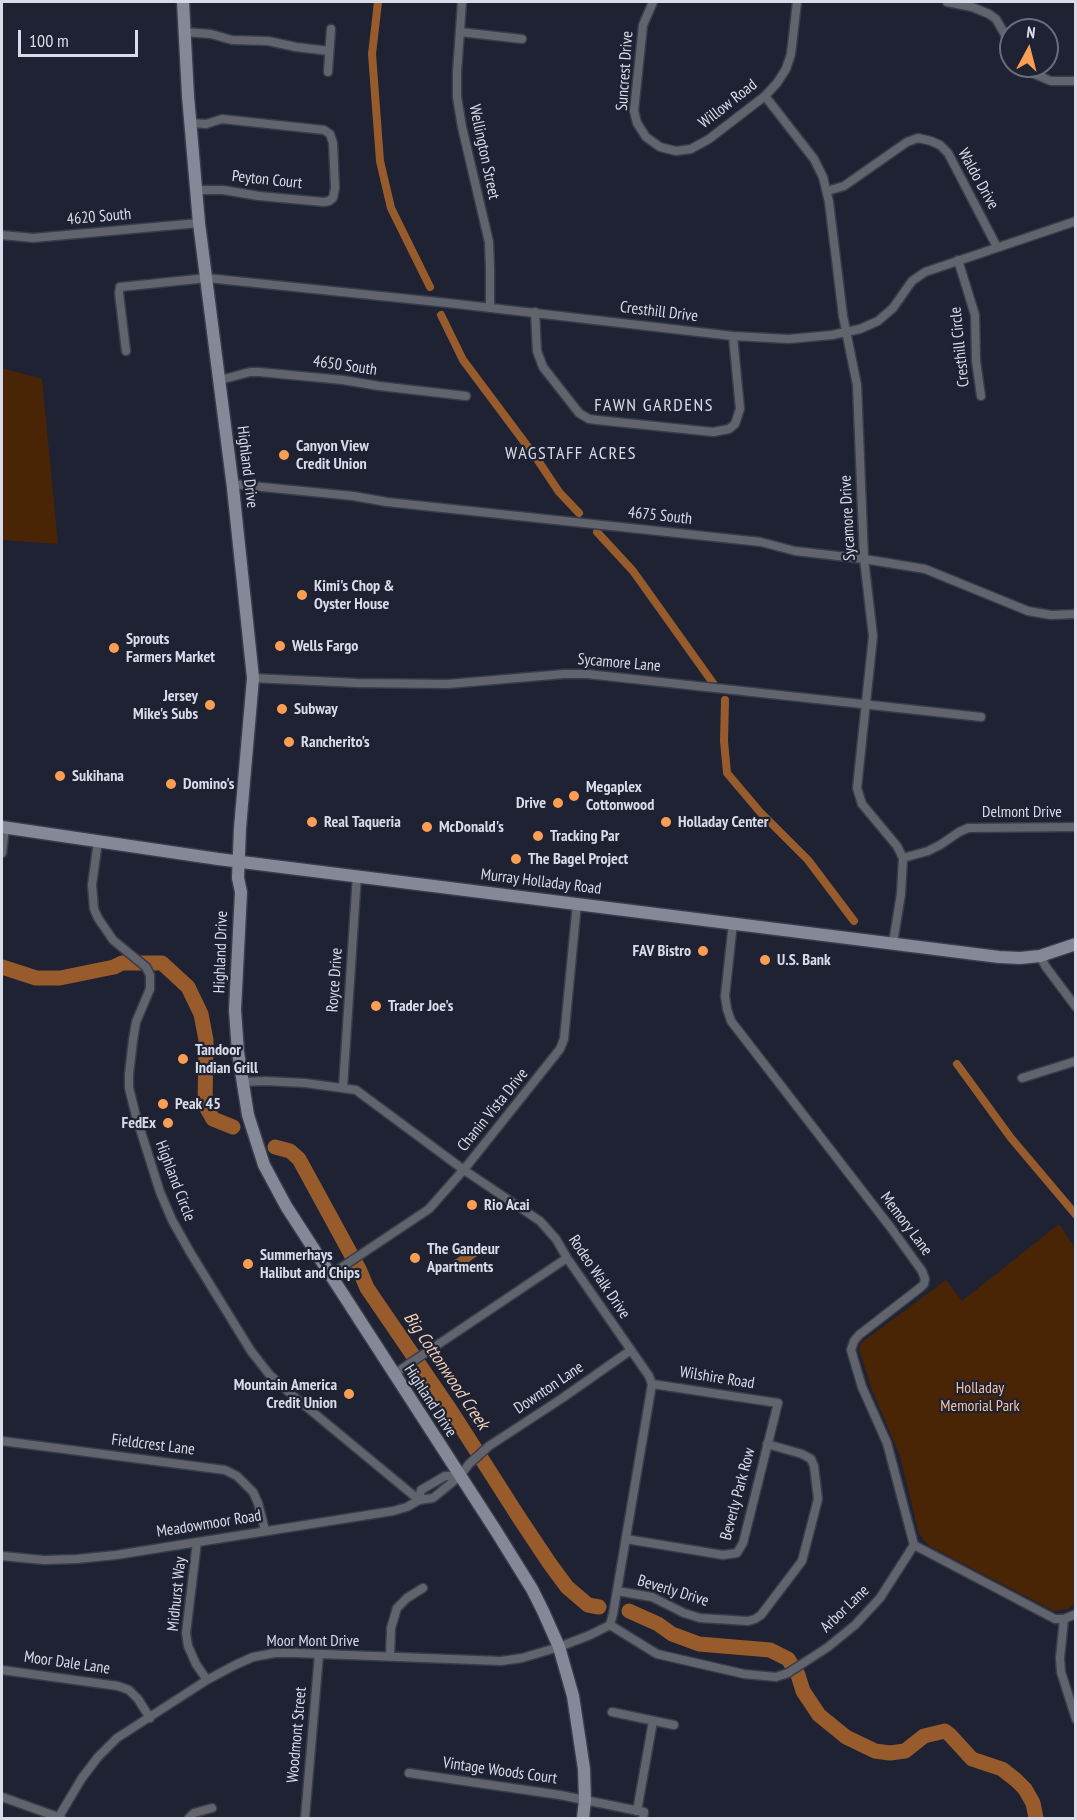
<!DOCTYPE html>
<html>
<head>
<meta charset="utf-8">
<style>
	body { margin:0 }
	#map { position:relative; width:1077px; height:1820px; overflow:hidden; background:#1e2232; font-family:"PT Sans Narrow",sans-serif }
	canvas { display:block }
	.frame { position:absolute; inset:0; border:3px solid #d9dce8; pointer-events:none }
	.north { position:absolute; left:999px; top:18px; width:60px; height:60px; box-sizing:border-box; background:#1e2232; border:2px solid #696c7b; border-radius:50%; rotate:7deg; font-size:16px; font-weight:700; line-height:24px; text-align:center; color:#d9dce8 }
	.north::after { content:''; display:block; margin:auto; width:21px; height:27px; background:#fc9d54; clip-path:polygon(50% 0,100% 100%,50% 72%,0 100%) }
	.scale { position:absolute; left:18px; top:30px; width:120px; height:27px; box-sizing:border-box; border:3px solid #d9dce8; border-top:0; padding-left:8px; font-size:18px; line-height:21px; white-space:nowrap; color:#d9dce8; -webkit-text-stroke:4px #1e2232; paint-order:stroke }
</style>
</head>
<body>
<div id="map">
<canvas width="1077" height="1820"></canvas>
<div class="frame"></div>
<div class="north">N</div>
<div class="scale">100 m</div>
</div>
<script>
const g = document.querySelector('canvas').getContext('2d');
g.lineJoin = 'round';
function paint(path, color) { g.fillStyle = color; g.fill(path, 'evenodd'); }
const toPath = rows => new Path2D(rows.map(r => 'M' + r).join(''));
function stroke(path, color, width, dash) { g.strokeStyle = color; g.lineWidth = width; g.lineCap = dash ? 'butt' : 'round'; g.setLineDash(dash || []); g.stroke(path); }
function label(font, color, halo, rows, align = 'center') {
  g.font = font + ' "PT Sans Narrow",sans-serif'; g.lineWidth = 4.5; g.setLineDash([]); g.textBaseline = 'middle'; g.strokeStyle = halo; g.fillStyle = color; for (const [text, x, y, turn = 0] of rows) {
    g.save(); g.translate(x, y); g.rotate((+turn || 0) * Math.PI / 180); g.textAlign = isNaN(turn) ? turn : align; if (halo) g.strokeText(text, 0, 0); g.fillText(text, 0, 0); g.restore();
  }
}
paint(toPath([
	[2,368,42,379,58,544,2,540],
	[1059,1224,1076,1249,1076,1602,1068,1609,1054,1611,929,1546,919,1534,900,1456,872,1390,859,1349,861,1343,946,1280,962,1301]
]), '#492506');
paint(toPath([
	[479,1244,484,1251,459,1269,453,1261]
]), '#975b2c');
stroke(toPath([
	[378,2,372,54,380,161,391,208,430,287],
	[441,315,463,360,537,459,559,492,579,513],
	[597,532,633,571,713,683],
	[725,700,724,741,727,773,760,812,808,860,854,921],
	[957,1064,1011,1138,1076,1215]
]), '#975b2c', 8);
stroke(toPath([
	[2,967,36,978,60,978,114,967,122,963,162,963,188,987,201,1014,206,1040,205,1105,213,1119,233,1127],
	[275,1147,290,1151,299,1159,359,1269,367,1288,451,1411,520,1519,550,1564,567,1587,588,1605,599,1607],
	[629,1611,658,1624,672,1634,699,1644,770,1650,788,1659,798,1675,803,1691,819,1715,846,1737,875,1751,890,1753,905,1751,924,1736,945,1731,950,1735,972,1759,1002,1769,1016,1780,1025,1789,1033,1803,1036,1818]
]), '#975b2c', 15);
const street = toPath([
	[462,2,457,72,457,97,462,127,489,242,490,269,490,308],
	[653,2,643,25,634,111,637,123,646,137,660,147,676,151,691,149,709,139,765,96,777,83,786,69,791,54,797,2],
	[947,2,972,7,989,14,996,19,1011,45],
	[184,32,211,34,232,40,268,41,296,47,329,51],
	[460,32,522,39],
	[1024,66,1032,73,1051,81,1076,81],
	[328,72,331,29],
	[765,96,814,159,823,177,829,202,843,316,857,385,864,559,873,636,857,788,862,804,897,846,903,858,901,894,893,943],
	[191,123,206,124,222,119,324,130,330,134,333,143,335,188,333,198,329,201,324,202,259,196,223,190,197,190],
	[827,191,844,186,907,142,918,138,931,141,940,145,948,153,997,247],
	[2,235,33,238,199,223],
	[958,260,975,315,976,361,981,396],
	[535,312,537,351,543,367,579,413,589,419,597,420,713,432,729,429,735,424,740,409,733,336],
	[126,351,119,293,120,287,207,278,448,303,733,336,789,339,832,335,860,329,878,321,893,308,912,281,925,272,1076,221],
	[220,380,250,372,259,372,343,380,379,386,466,396],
	[232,484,353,496,387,502,761,542,795,551,864,559,925,569,1028,611,1051,615,1076,614],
	[253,678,357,683,448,684,564,674,587,674,981,717],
	[98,841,92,885,94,909,98,918,113,940,146,967,150,975,150,989,136,1022,133,1040,129,1074,129,1088,136,1116,160,1192,172,1220,190,1252,251,1351,269,1374,291,1394,419,1500],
	[2,853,5,828],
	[903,858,928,851,940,845,959,832,968,828,1076,827],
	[733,923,725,996,727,1009,731,1021,891,1228,922,1271,925,1279,924,1284,921,1287,859,1335,854,1341,851,1350,862,1387,887,1443,914,1545],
	[1040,956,1046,967,1076,1007],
	[1022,1078,1076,1061],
	[343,1087,357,875],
	[330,1275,429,1209,466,1167,560,1049,564,1039,577,903],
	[394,1374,567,1258],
	[2,1441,225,1470,237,1476,253,1492,258,1503,265,1530],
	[419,1500,421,1490,445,1476,460,1476],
	[626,1539,723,1555,737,1553,743,1543,778,1403,652,1384],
	[197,1542,186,1633,188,1646,196,1664,207,1680],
	[2,1556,44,1560,77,1559,116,1555,393,1511,407,1507,419,1500,433,1498,460,1476,469,1464,489,1446,561,1399,631,1350],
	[617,1591,652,1597,684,1613,700,1618,748,1621,755,1619,761,1615,802,1561,818,1499,814,1466,811,1459,802,1454,767,1444],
	[1064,1619,1060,1658,1061,1672,1076,1719],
	[610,1625,657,1654,744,1674,776,1677,788,1673,828,1647,855,1625,880,1598,914,1545,1055,1619,1064,1619,1076,1614],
	[390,1656,391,1628,397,1608,407,1598,423,1588],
	[2,1670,118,1686,129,1690,138,1699,150,1718],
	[612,1712,674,1725],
	[409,1773,560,1795,644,1812,643,1818],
	[2,1797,61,1818],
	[637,1811,653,1721],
	[58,1818,82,1778,98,1757,117,1738,207,1680,235,1665,253,1657,275,1653,296,1653,501,1661,522,1658,559,1647,590,1635,610,1625,613,1614,652,1384,649,1376,567,1258,556,1239,540,1221,464,1170,356,1090,305,1083,265,1081,242,1082],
	[189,1818,194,1813,212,1808],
	[305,1818,319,1654]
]);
const secondary = toPath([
	[183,2,188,96,199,223,233,488,253,678,240,828,238,878,241,892,235,1010,238,1052,248,1115,264,1165,286,1206,496,1531,532,1589,543,1611,559,1647,573,1696,584,1769,585,1800,583,1818],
	[2,827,218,859,999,957,1020,958,1040,956,1076,944]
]);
stroke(street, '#383c4b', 11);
stroke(secondary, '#383c4b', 15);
stroke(street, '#62646d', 8);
stroke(secondary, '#858997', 12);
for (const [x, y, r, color] of [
	[284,455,6,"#fc9d54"],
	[302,595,6,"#fc9d54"],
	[280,646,6,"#fc9d54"],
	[114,648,6,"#fc9d54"],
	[210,705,6,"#fc9d54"],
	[282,709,6,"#fc9d54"],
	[289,742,6,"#fc9d54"],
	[60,776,6,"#fc9d54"],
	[171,784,6,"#fc9d54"],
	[574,796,6,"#fc9d54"],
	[558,803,6,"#fc9d54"],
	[312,822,6,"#fc9d54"],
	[666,822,6,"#fc9d54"],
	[427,827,6,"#fc9d54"],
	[538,836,6,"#fc9d54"],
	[516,859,6,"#fc9d54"],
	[703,951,6,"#fc9d54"],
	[765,960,6,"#fc9d54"],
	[376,1006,6,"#fc9d54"],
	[183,1059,6,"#fc9d54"],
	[163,1104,6,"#fc9d54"],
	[168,1123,6,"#fc9d54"],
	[472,1205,6,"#fc9d54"],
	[415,1258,6,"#fc9d54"],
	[248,1264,6,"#fc9d54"],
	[349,1394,6,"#fc9d54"]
]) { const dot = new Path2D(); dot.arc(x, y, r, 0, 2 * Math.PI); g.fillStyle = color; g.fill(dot); stroke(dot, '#1e2232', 2); }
label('16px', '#d9dce8', '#1e2232', [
	["Suncrest Drive",625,71,-86],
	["Willow Road",728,104,-38],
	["Wellington Street",484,152,78],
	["Waldo Drive",978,179,61],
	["Peyton Court",267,180,6],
	["4620 South",99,217,-5],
	["Cresthill Drive",659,312,7],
	["Cresthill Circle",960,347,-96],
	["4650 South",345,366,8],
	["Highland Drive",247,467,83],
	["4675 South",660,516,6],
	["Sycamore Drive",848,518,-93],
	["Sycamore Lane",619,663,5],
	["Delmont Drive",1022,812],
	["Murray Holladay Road",541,882,7],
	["Highland Drive",221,952,-88],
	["Royce Drive",335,980,-86],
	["Chanin Vista Drive",493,1110,-51],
	["Highland Circle",175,1181,69],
	["Memory Lane",906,1224,53],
	["Rodeo Walk Drive",599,1277,56],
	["Wilshire Road",717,1378,9],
	["Downton Lane",549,1388,-34],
	["Highland Drive",430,1401,57],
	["Fieldcrest Lane",153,1445,7],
	["Beverly Park Row",738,1494,-75],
	["Meadowmoor Road",209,1524,-9],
	["Beverly Drive",673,1591,17],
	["Midhurst Way",177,1594,-84],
	["Arbor Lane",845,1609,-44],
	["Moor Mont Drive",313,1641],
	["Moor Dale Lane",67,1663,8],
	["Woodmont Street",297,1735,-85],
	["Vintage Woods Court",500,1771,8]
]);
label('bold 16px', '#d9dce8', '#1e2232', [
	["Canyon View",296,446],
	["Credit Union",296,464],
	["Kimi's Chop &",314,586],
	["Oyster House",314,604],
	["Sprouts",126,639],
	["Farmers Market",126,657],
	["Wells Fargo",292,646],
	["Jersey",198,696,"right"],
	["Mike's Subs",198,714,"right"],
	["Subway",294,709],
	["Rancherito's",301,742],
	["Sukihana",72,776],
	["Domino's",183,784],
	["Megaplex",586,787],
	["Cottonwood",586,805],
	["Drive",546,803,"right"],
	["Real Taqueria",324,822],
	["Holladay Center",678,822],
	["McDonald's",439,827],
	["Tracking Par",550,836],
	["The Bagel Project",528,859],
	["FAV Bistro",691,951,"right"],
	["U.S. Bank",777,960],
	["Trader Joe's",388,1006],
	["Tandoor",195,1050],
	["Indian Grill",195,1068],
	["Peak 45",175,1104],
	["FedEx",156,1123,"right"],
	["Rio Acai",484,1205],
	["The Gandeur",427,1249],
	["Apartments",427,1267],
	["Summerhays",260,1255],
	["Halibut and Chips",260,1273],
	["Mountain America",337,1385,"right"],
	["Credit Union",337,1403,"right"]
], 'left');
label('16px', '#f7c29d', '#1e2232', [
	["Holladay",980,1388],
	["Memorial Park",980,1406]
]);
g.letterSpacing = '1.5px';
label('18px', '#d9dce8', '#1e2232', [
	["FAWN GARDENS",654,406],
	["WAGSTAFF ACRES",571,454]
]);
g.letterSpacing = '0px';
label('italic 18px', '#f4d0b7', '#1e2232', [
	["Big Cottonwood Creek",446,1371,56]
]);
</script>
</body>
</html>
